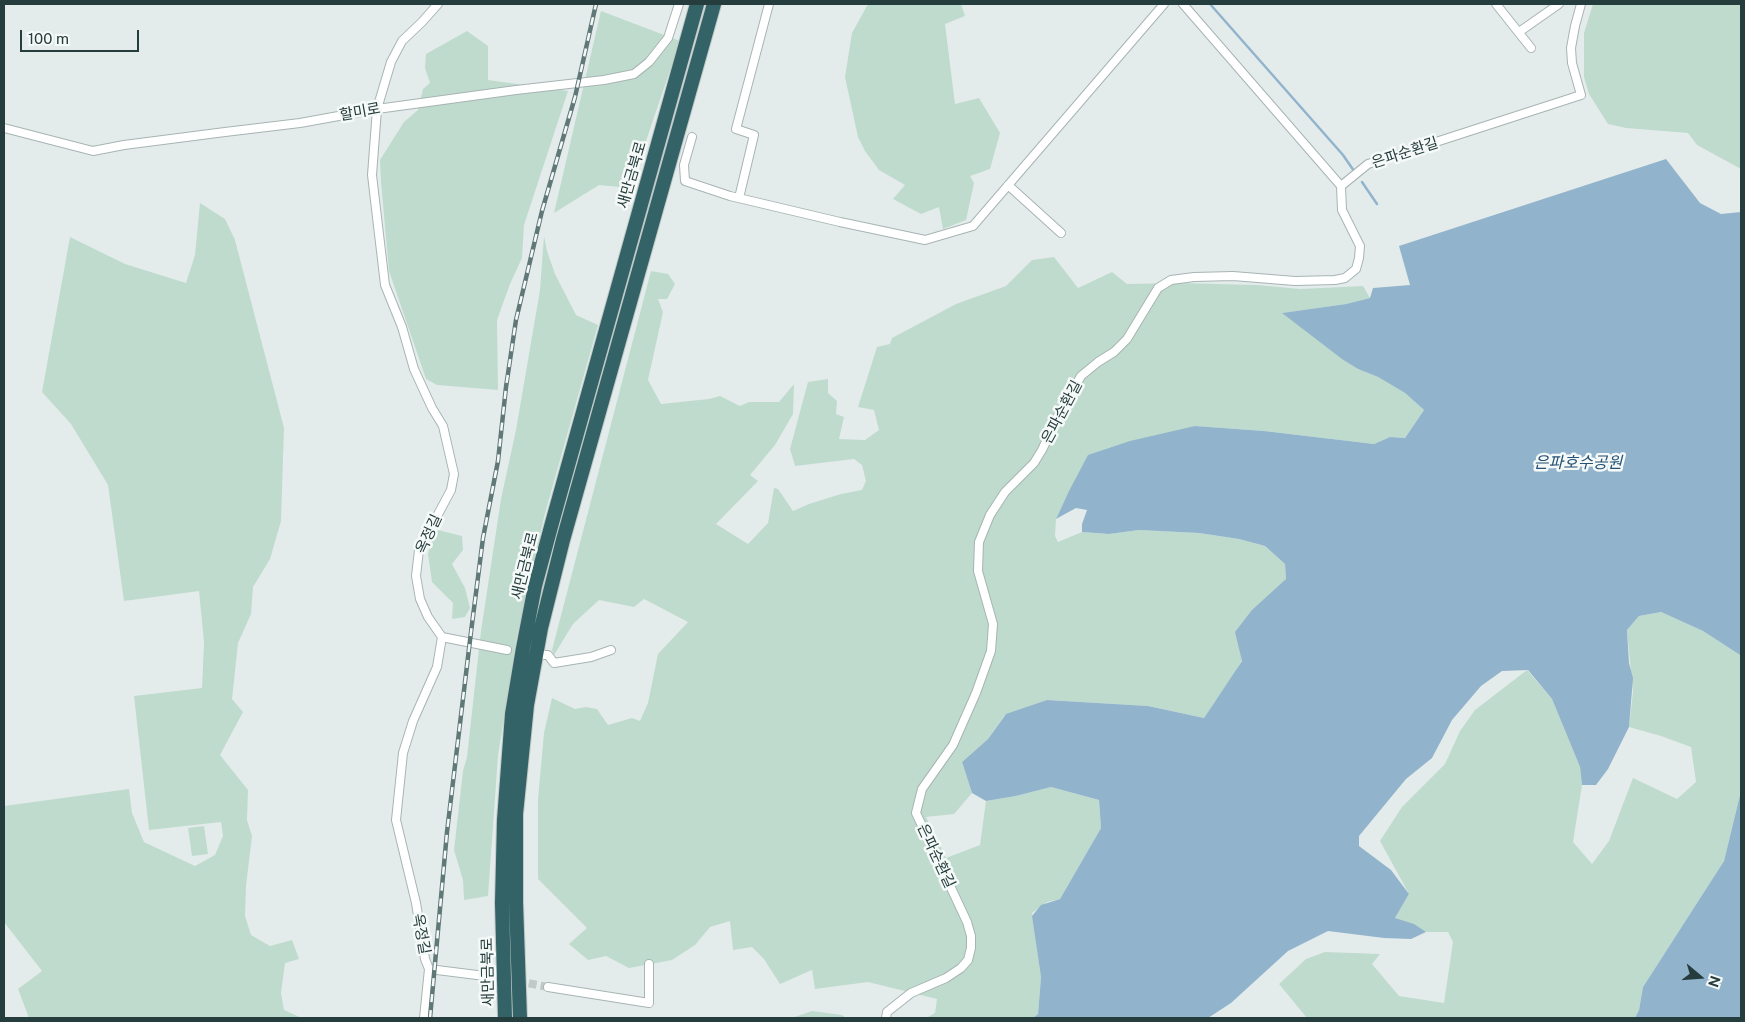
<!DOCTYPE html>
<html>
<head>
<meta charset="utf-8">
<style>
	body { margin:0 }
	#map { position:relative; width:1745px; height:1022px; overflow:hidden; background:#e4eceb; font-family:"Public Sans",sans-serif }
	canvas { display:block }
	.frame { position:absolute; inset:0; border:5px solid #253d3c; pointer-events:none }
	.north { position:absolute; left:1675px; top:952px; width:50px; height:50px; -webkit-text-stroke:4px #f5f9f8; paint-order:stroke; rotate:108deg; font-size:14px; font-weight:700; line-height:20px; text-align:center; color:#253d3c }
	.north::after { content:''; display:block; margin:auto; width:18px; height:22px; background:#253d3c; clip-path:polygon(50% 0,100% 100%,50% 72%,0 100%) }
	.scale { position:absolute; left:20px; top:30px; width:119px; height:22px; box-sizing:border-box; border:2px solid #253d3c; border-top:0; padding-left:6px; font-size:15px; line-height:18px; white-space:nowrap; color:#253d3c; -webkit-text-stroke:4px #f5f9f8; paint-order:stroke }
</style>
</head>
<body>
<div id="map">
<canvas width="1745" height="1022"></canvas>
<div class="frame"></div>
<div class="north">N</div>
<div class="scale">100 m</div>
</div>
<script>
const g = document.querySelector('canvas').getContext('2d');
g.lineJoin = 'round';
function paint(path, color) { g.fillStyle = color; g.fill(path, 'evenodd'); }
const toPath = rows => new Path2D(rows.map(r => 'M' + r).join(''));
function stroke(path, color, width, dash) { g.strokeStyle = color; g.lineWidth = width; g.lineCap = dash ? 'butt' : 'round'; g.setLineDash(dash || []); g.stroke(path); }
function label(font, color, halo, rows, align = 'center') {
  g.font = font + ' "Public Sans","Noto Sans KR",sans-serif'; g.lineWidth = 5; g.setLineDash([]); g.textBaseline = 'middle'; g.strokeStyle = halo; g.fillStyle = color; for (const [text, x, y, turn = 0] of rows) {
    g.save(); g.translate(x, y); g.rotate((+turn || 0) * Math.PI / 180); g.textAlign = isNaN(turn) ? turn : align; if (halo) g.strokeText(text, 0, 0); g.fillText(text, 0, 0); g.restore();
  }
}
paint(toPath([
	[868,4,961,4,965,16,945,24,955,104,979,98,1000,133,990,169,970,176,974,183,966,220,943,229,939,207,921,214,893,199,905,185,879,170,865,151,858,137,845,77,852,33],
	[1593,4,1741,4,1741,169,1697,145,1688,133,1626,128,1608,124,1589,94,1584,77,1584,33],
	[601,11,680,41,630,188,599,185,554,213],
	[467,31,488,46,488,80,568,91,524,225,522,258,510,284,497,320,498,390,437,385,426,379,389,271,381,182,380,160,404,122,418,110,423,89,430,83,425,68,426,54],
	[200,203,225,219,235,240,284,428,281,521,270,559,253,587,251,614,238,643,232,699,243,712,220,755,248,790,247,820,252,836,246,886,245,916,251,935,270,946,292,940,299,959,285,963,281,993,284,1010,302,1018,29,1018,18,989,42,971,4,922,4,806,129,789,132,813,144,842,195,866,215,855,223,836,221,822,149,830,134,696,202,688,204,642,199,591,124,601,108,485,71,424,42,392,70,237,125,264,186,283,195,255],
	[544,236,547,251,555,274,576,315,598,325,544,517,516,641,498,756,488,896,464,900,463,880,454,850,463,771,467,757,481,631,501,499,516,430,540,290],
	[1054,257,1078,288,1112,272,1127,284,1179,283,1257,285,1300,289,1363,286,1370,298,1346,304,1283,313,1358,369,1378,377,1405,393,1424,410,1405,438,1390,437,1374,444,1264,431,1195,426,1068,493,1056,519,1055,536,1058,542,1082,532,1109,534,1139,530,1199,533,1239,539,1265,546,1285,564,1286,579,1237,669,1204,718,1148,706,1047,700,1004,716,988,739,962,762,972,793,954,814,926,817,946,858,980,845,986,801,1016,796,1051,787,1099,800,1101,828,1060,899,1047,902,1032,913,1041,977,1038,1014,1033,1018,926,1018,935,1013,937,999,868,982,815,989,812,970,780,984,764,959,752,947,733,950,730,921,710,927,695,945,672,960,629,968,606,956,588,960,569,944,587,928,538,879,538,799,544,733,552,698,575,709,586,707,597,709,608,725,632,718,640,721,648,703,658,654,688,622,644,599,634,607,599,600,573,624,554,655,552,650,651,271,668,274,675,284,667,299,658,299,663,312,648,380,661,404,709,399,720,396,740,406,749,402,779,402,794,384,793,414,775,445,750,475,758,481,716,524,748,544,768,523,774,488,778,489,793,511,809,504,841,494,862,490,866,481,862,465,854,459,795,466,790,449,808,382,828,379,828,393,837,401,836,414,844,417,839,439,865,440,879,430,874,410,858,407,877,347,890,344,892,338,956,304,1006,286,1032,260],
	[438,530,462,536,463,550,452,564,465,588,470,608,465,617,452,619,453,603,432,582,428,554,432,540],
	[1661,612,1703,631,1740,655,1741,659,1741,791,1724,861,1643,987,1639,1010,1635,1018,1307,1018,1279,984,1306,959,1325,952,1380,954,1372,964,1399,996,1444,1003,1453,942,1448,932,1426,932,1395,918,1409,894,1380,841,1402,807,1445,764,1460,731,1475,710,1527,670,1552,699,1580,767,1582,785,1573,842,1592,864,1609,841,1633,778,1677,799,1696,782,1691,747,1661,736,1629,727,1633,692,1627,630,1639,616],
	[204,826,208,854,192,856,188,828],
	[812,1011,842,1015,846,1018,792,1018]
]), '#bfdbce');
paint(toPath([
	[1666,159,1700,203,1721,214,1741,212,1741,659,1740,655,1703,631,1661,612,1639,616,1627,630,1629,663,1633,678,1629,727,1608,769,1596,785,1582,785,1580,767,1552,699,1528,670,1502,671,1481,686,1452,720,1432,758,1406,779,1359,836,1359,846,1391,870,1409,894,1395,918,1414,924,1426,932,1411,939,1384,938,1328,931,1288,951,1231,1003,1208,1018,1033,1018,1038,1014,1041,977,1032,916,1041,905,1060,899,1101,828,1099,800,1051,787,1016,796,986,801,972,793,962,762,988,739,1006,714,1047,700,1148,706,1204,718,1242,661,1235,632,1252,610,1286,579,1285,564,1265,546,1239,539,1199,533,1139,530,1109,534,1082,532,1082,524,1087,510,1076,508,1056,519,1068,493,1088,455,1130,441,1195,426,1264,431,1374,444,1390,437,1405,438,1424,410,1405,393,1378,377,1358,369,1342,359,1282,313,1346,304,1370,298,1373,288,1410,285,1399,246],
	[1741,791,1741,1018,1635,1018,1639,1010,1643,987,1724,861]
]), '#91b4cc');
stroke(toPath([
	[1210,4,1343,155,1354,171],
	[1362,182,1377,204]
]), '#91b4cc', 2.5);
stroke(toPath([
	[485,976,506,979],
	[517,981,548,987]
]), '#bec9c8', 8, [8, 4]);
const street = toPath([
	[1183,4,1341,186],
	[1496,4,1531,48],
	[1519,32,1559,4],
	[4,128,93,151,124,145,225,132,300,123,377,109,516,90,604,80,634,74,649,62,668,38,679,4],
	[692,137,684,165,685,181,730,196,840,222,925,240,973,226,1164,4],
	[1008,185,1061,233],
	[1341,186,1368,164,1581,95,1572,63,1571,48,1575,26,1581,4],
	[739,198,754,135,736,129,769,4],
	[442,637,507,650],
	[544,655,548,655,554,663,591,657,611,650],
	[429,969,485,976],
	[548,987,649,1003,649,964],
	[424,1018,429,969,425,959,416,903,396,820,403,753,413,721,437,667,442,637,428,617,420,599,416,576,419,550,451,490,454,474,443,426,432,408,414,369,402,327,385,285,372,175,377,109,391,62,402,41,422,22,438,4],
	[886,1018,887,1012,911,993,946,978,961,968,968,960,971,948,971,936,967,922,916,813,922,789,953,745,976,693,991,651,993,624,978,571,979,542,990,515,1005,492,1034,463,1042,450,1060,412,1081,376,1098,362,1114,352,1127,339,1158,288,1171,280,1194,277,1233,276,1295,281,1335,280,1345,278,1356,269,1359,258,1360,246,1342,210,1341,186]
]);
const highway = toPath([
	[505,1018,502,903,504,820,512,714,523,648,535,586,552,523,697,4],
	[520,1018,516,902,516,814,527,705,541,628,563,540,714,4]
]);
stroke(street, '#a7b4b3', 10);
stroke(highway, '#c2c9c8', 16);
stroke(street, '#fff', 8);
stroke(highway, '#336366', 14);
const rail = toPath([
	[430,1018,447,832,471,632,483,538,498,461,506,387,516,320,542,211,575,97,596,4]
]);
stroke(rail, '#607878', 4.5);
stroke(rail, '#f5f9f8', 2.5, [8]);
label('15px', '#253d3c', '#f5f9f8', [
	["할미로",360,112,-10],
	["은파순환길",1405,153,-18],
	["새만금북로",632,175,-74],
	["은파순환길",1062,412,-62],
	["옥정길",429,534,-65],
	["새만금북로",525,566,-76],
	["은파순환길",936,856,65],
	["옥정길",421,934,80],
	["새만금북로",488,972,-91]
]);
label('italic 16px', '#245174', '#f5f9f8', [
	["은파호수공원",1578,463]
]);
</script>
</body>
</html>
